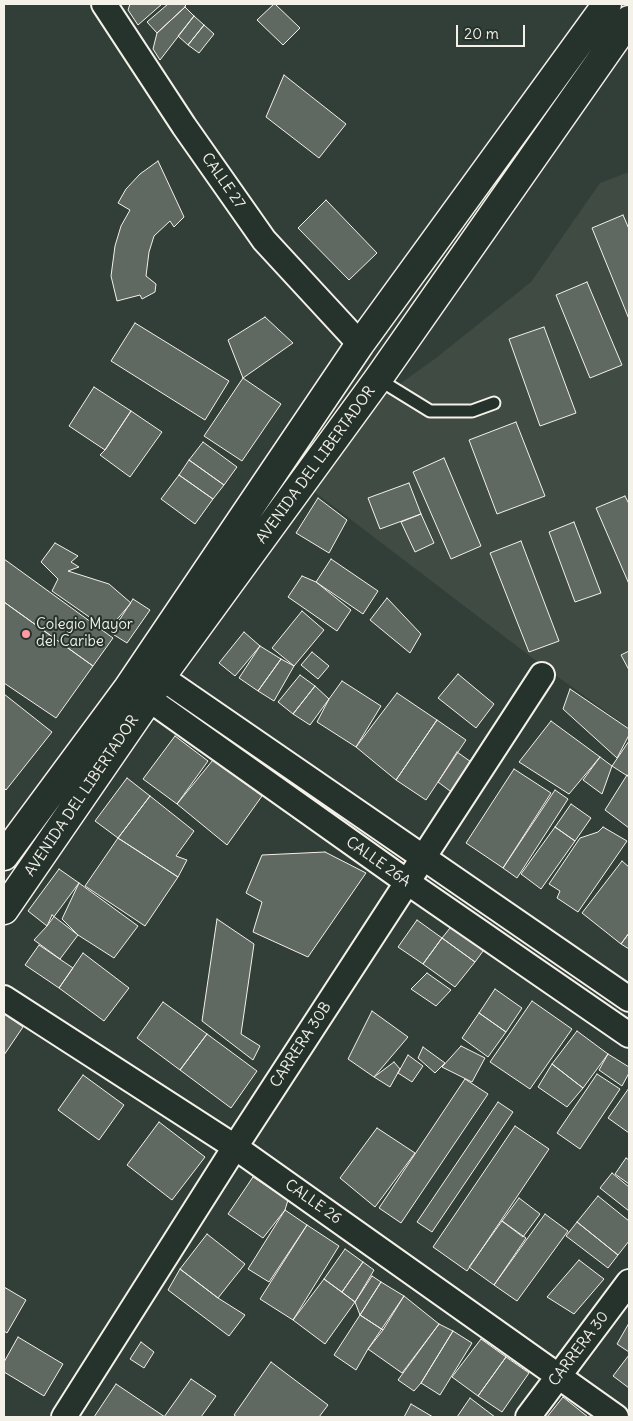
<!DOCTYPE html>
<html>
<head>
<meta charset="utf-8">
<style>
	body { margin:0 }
	#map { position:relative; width:633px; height:1421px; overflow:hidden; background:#323e38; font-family:Delius,sans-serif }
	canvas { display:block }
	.frame { position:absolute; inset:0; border:5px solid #f4f1e8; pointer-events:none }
	.scale { position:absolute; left:456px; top:25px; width:69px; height:22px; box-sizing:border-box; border:2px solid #f4f1e8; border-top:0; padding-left:6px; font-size:15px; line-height:18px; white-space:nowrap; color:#f4f1e8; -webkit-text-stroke:4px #26332d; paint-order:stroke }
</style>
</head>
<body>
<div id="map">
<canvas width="633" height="1421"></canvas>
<div class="frame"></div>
<div class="scale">20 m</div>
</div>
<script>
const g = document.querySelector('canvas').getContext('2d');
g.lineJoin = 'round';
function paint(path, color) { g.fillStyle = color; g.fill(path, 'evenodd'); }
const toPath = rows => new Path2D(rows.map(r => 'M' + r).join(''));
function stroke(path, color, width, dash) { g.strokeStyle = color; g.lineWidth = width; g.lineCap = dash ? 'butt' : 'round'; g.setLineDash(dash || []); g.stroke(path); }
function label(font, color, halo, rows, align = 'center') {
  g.font = font + ' Delius,sans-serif'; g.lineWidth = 4; g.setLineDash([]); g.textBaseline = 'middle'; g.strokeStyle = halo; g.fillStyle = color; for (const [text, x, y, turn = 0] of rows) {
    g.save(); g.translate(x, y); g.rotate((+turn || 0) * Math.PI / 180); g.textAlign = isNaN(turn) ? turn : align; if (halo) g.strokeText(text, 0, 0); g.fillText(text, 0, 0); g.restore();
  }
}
paint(toPath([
	[629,172,629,728,547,669,312,490,386,394,436,358,531,282,600,183]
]), '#404b44');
const building = toPath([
	[130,4,162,4,138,25,128,10,130,4],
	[168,4,186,4,185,7,157,33,147,22,168,4],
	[274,4,275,4,300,28,283,45,257,20,274,4],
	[185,7,194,16,160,60,153,49,157,33,185,7],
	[194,16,204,25,188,45,178,36,194,16],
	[204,25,214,34,199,53,188,45,204,25],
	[284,75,346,124,319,158,266,117,284,75],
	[158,161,184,217,174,227,170,221,154,236,149,252,146,276,156,284,155,292,142,299,140,295,117,301,111,276,115,246,121,226,130,210,118,203,126,189,140,174,158,161],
	[326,200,377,253,349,280,298,228,326,200],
	[623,215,629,229,629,319,592,228,623,215],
	[587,282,622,365,590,378,556,295,587,282],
	[265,317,293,343,243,378,228,340,265,317],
	[135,323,229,381,205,420,111,361,135,323],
	[544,327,576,413,540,426,509,339,544,327],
	[243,378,281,404,242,461,204,436,243,378],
	[94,387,131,411,105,450,69,426,94,387],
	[131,411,162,432,130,477,100,455,105,450,131,411],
	[516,422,545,496,497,514,469,440,516,422],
	[203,442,237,467,224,485,189,460,203,442],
	[444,458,481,546,451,559,413,472,444,458],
	[189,460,224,485,213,499,179,475,189,460],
	[179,475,213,499,195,524,161,499,179,475],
	[409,483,421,514,380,529,368,498,409,483],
	[625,496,629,504,629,584,596,508,625,496],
	[318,498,347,520,329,553,296,533,318,498],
	[421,514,434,543,415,552,401,522,421,514],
	[574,522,601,593,575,602,549,532,574,522],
	[521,541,559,641,529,652,490,553,521,541],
	[55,543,78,556,71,562,79,567,68,571,109,584,131,603,108,630,52,591,58,579,41,562,55,543],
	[4,559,113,638,93,666,4,602,4,559],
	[331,559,378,591,363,614,316,582,331,559],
	[302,576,316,582,351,610,337,631,288,597,302,576],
	[387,598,421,634,410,653,370,620,387,598],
	[133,599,150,610,127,643,111,633,133,599],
	[4,602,93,666,56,718,4,683,4,602],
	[302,611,324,630,294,666,272,648,302,611],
	[244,632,260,646,235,676,219,663,244,632],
	[260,646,281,659,258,691,239,678,260,646],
	[629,651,629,670,621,655,629,651],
	[312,652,329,666,318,679,301,665,312,652],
	[281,659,294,666,274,701,258,691,281,659],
	[458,674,494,704,476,728,438,698,458,674],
	[300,675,315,686,293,714,278,702,300,675],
	[342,681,381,706,356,747,317,722,329,699,342,681],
	[315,686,329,699,310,725,293,714,315,686],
	[570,689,629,729,629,735,617,758,563,709,570,689],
	[397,693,437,720,396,780,356,747,397,693],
	[4,694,52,732,6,790,4,788,4,694],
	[437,720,466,740,426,800,396,780,437,720],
	[551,721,600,757,569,794,519,762,551,721],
	[175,736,208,761,177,804,143,779,175,736],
	[629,741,629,777,612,766,629,741],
	[457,752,474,764,454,794,438,782,457,752],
	[600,757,612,766,602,794,583,780,600,757],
	[213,760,262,796,227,845,177,804,213,760],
	[514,769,551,793,503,868,466,843,514,769],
	[627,775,629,777,629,828,605,810,627,775],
	[127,778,150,796,118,838,95,821,127,778],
	[555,790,568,799,517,878,503,868,555,790],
	[150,796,194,831,176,856,187,860,178,877,118,838,150,796],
	[571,804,591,818,575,841,555,827,571,804],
	[555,827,575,841,541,889,521,874,555,827],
	[603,827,627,841,578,912,557,898,560,891,549,884,580,838,598,832,603,827],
	[118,838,178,877,145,926,85,886,118,838],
	[325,852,366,873,308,957,253,932,262,902,246,893,262,855,325,852],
	[622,861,629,867,629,933,621,944,582,913,622,861],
	[59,869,79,883,47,926,28,911,59,869],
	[79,883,138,926,114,958,78,935,62,919,79,883],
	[52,915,78,935,60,959,34,940,47,926,52,915],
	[217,919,254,944,241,1034,260,1046,253,1060,202,1021,217,919],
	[417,920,442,938,423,964,398,947,417,920],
	[454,923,486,947,475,962,442,938,454,923],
	[629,933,629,949,621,944,629,933],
	[442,938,475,962,455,987,423,964,442,938],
	[39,945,73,968,59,988,25,965,39,945],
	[83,953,129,988,104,1021,59,988,83,953],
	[427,973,451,990,436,1006,411,989,427,973],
	[495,989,522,1008,506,1032,479,1013,495,989],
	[532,1001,572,1029,530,1089,490,1062,532,1001],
	[163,1002,207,1034,180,1070,137,1038,163,1002],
	[372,1011,408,1037,374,1077,348,1059,372,1011],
	[479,1013,506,1032,488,1057,462,1038,479,1013],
	[4,1014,23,1027,4,1055,4,1014],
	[577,1031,608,1054,583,1088,552,1064,577,1031],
	[207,1034,257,1071,231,1108,180,1070,207,1034],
	[461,1046,485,1058,472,1082,442,1067,461,1046],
	[423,1047,445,1063,435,1073,418,1058,423,1047],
	[608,1054,629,1067,629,1073,622,1086,599,1070,608,1054],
	[408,1055,423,1066,412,1082,398,1073,408,1055],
	[394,1062,400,1069,390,1087,374,1077,394,1062],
	[552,1064,583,1088,567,1107,538,1087,552,1064],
	[597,1074,620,1089,580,1149,557,1133,597,1074],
	[83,1075,124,1105,99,1140,58,1110,83,1075],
	[465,1079,488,1094,401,1223,379,1208,465,1079],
	[629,1088,629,1133,608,1118,629,1088],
	[498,1102,513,1112,432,1232,417,1222,498,1102],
	[159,1122,205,1157,172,1200,127,1165,159,1122],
	[515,1126,549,1149,467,1271,433,1247,515,1126],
	[377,1128,415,1153,375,1207,340,1178,377,1128],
	[626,1158,629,1160,629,1184,615,1174,626,1158],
	[612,1173,629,1187,629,1211,600,1188,612,1173],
	[253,1177,288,1200,285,1210,263,1238,228,1214,253,1177],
	[598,1196,629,1221,629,1241,618,1255,577,1222,598,1196],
	[519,1198,540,1214,523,1237,502,1221,519,1198],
	[285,1210,307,1225,269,1282,248,1269,285,1210],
	[545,1214,568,1231,517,1301,494,1285,545,1214],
	[502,1221,526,1238,494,1285,469,1267,502,1221],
	[577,1222,618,1255,608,1268,566,1236,577,1222],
	[307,1225,339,1246,293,1320,260,1299,307,1225],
	[207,1234,245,1264,218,1298,180,1269,207,1234],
	[345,1249,363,1262,342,1292,324,1279,345,1249],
	[579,1260,604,1279,574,1314,547,1297,579,1260],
	[363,1262,374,1270,355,1302,342,1292,363,1262],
	[180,1269,218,1298,245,1315,229,1336,168,1290,180,1269],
	[372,1276,381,1282,360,1315,355,1302,372,1276],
	[324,1279,355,1302,325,1344,293,1320,324,1279],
	[381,1282,404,1296,383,1330,360,1315,381,1282],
	[4,1287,26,1300,7,1333,4,1331,4,1287],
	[404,1296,439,1324,402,1373,368,1349,404,1296],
	[360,1315,383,1330,368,1349,356,1370,334,1355,360,1315],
	[629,1323,629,1352,617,1344,629,1323],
	[439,1324,453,1331,421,1383,414,1391,398,1380,439,1324],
	[453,1331,472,1343,440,1395,421,1383,453,1331],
	[18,1337,63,1364,44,1396,4,1372,4,1362,18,1337],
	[481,1339,506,1357,478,1396,452,1377,481,1339],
	[141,1342,154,1352,144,1368,130,1359,141,1342],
	[629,1355,629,1388,613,1376,629,1355],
	[506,1357,529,1373,502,1412,478,1396,506,1357],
	[271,1362,328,1405,319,1417,237,1417,234,1415,271,1362],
	[191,1379,216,1396,201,1417,164,1417,191,1379],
	[116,1384,165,1417,94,1417,116,1384],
	[563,1397,588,1417,547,1417,563,1397],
	[470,1398,495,1417,457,1417,470,1398],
	[411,1404,433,1417,404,1417,411,1404]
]);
paint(building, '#5f6861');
stroke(building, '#f4f1e8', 1);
const lane = toPath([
	[378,379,430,411,472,411,494,403]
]);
const street = toPath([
	[104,4,184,126,264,240,360,344],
	[144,672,161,677,629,999],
	[134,691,149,699,407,882,629,1035],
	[4,998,235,1147,616,1417],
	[64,1417,235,1147,542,675],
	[528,1417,629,1282]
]);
const secondary = toPath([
	[4,856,128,688,360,344,607,4],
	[4,910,149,699,161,677,378,379,629,20]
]);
stroke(lane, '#f4f1e8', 15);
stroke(street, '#f4f1e8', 28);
stroke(secondary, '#f4f1e8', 31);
stroke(lane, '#26332d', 11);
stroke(street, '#26332d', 24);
stroke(secondary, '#26332d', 28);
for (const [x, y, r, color] of [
	[26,634,5,"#ff9aa2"]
]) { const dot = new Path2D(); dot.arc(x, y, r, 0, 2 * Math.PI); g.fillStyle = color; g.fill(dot); stroke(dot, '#26332d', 2); }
label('15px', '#f4f1e8', '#26332d', [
	["CALLE 27",223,181,55],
	["AVENIDA DEL LIBERTADOR",316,465,-54],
	["AVENIDA DEL LIBERTADOR",82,796,-56],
	["CALLE 26A",378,862,35],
	["CARRERA 30B",301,1045,-57],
	["CALLE 26",313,1202,35],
	["CARRERA 30",579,1349,-53]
]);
label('15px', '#f4f1e8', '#26332d', [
	["Colegio Mayor",36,625],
	["del Caribe",36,642]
], 'left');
</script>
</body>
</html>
